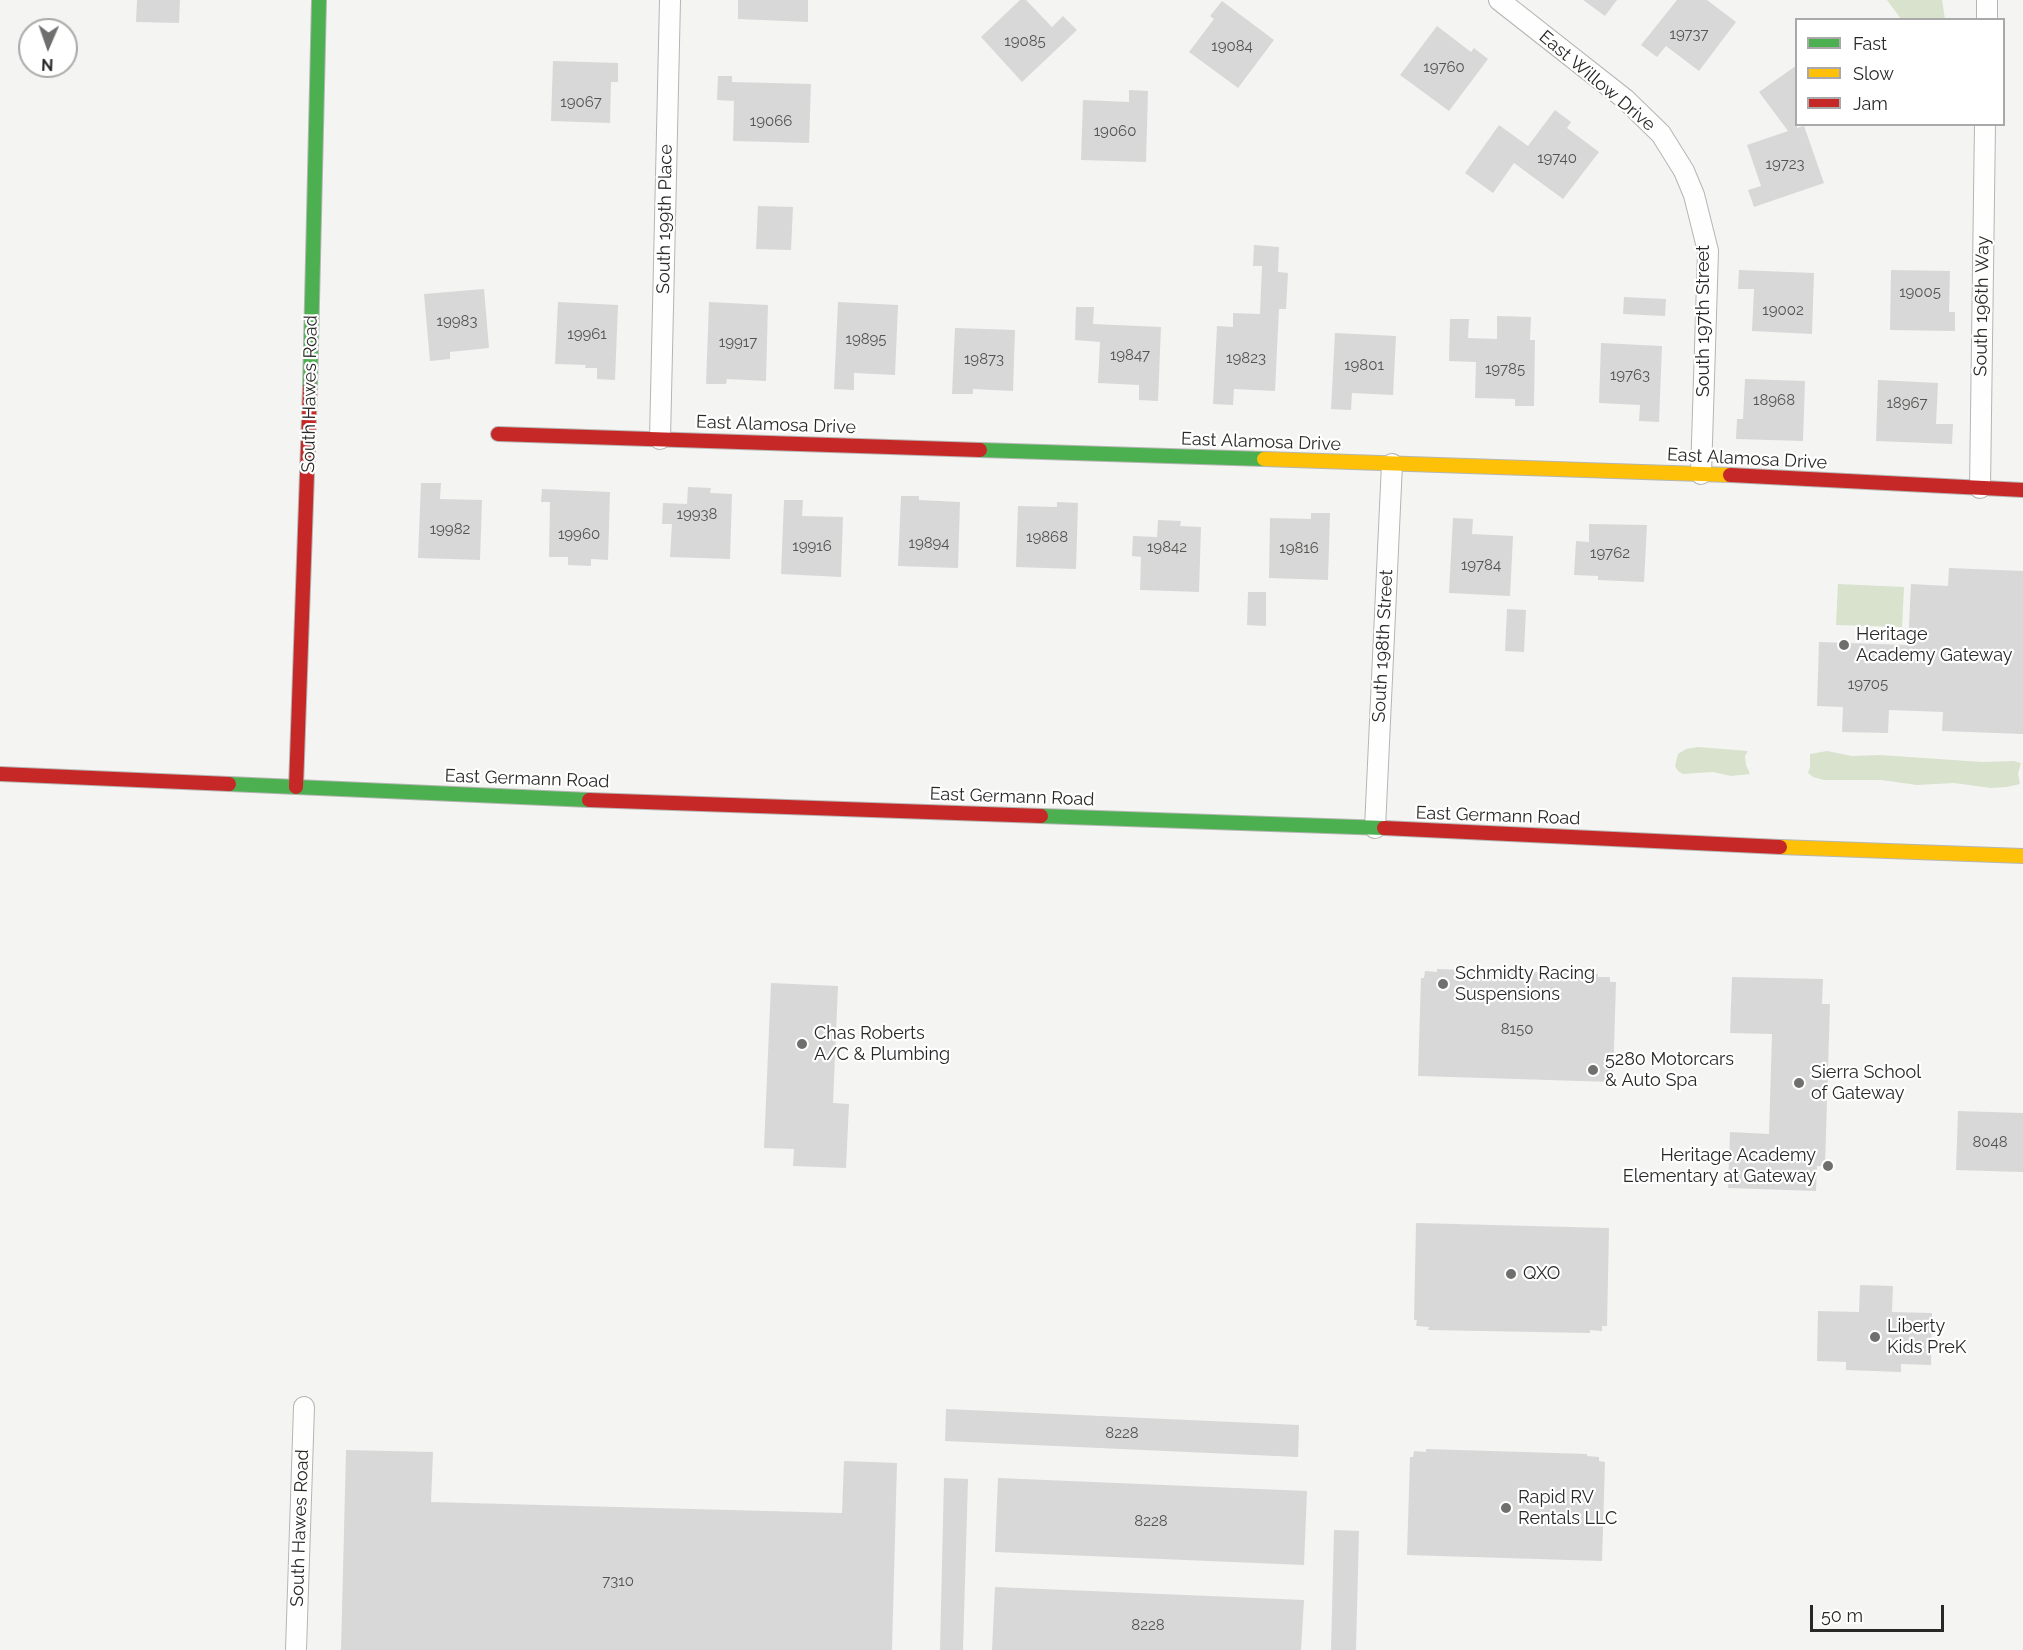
<!DOCTYPE html>
<html>
<head>
<meta charset="utf-8">
<style>
	body { margin:0 }
	#map { position:relative; width:2023px; height:1650px; overflow:hidden; background:#f4f5f2; font-family:Raleway,sans-serif }
	canvas { display:block }
	.legend { position:absolute; left:1795px; top:18px; width:210px; height:108px; box-sizing:border-box; background:#fff; border:2px solid #a9a9a9; margin:0; padding:8px 10px; list-style:none; font-size:18px; color:#282927 }
	.legend li { display:flex; align-items:center; gap:12px; height:30px }
	.legend b { width:30px; border:2px solid #a9a9a9 }
	.north { position:absolute; left:18px; top:18px; width:60px; height:60px; box-sizing:border-box; background:#fff; border:2px solid #a9a9a9; border-radius:50%; rotate:182deg; font-size:16px; font-weight:700; line-height:24px; text-align:center; color:#282927 }
	.north::after { content:''; display:block; margin:auto; width:21px; height:27px; background:#6f706e; clip-path:polygon(50% 0,100% 100%,50% 72%,0 100%) }
	.scale { position:absolute; left:1810px; top:1605px; width:134px; height:27px; box-sizing:border-box; border:3px solid #282927; border-top:0; padding-left:8px; font-size:18px; line-height:21px; white-space:nowrap; color:#282927; -webkit-text-stroke:4px #fff; paint-order:stroke }
</style>
</head>
<body>
<div id="map">
<canvas width="2023" height="1650"></canvas>
<ul class="legend">
<li><b style="height:8px;background:#4caf50"></b>Fast</li>
<li><b style="height:8px;background:#ffc107"></b>Slow</li>
<li><b style="height:8px;background:#c62828"></b>Jam</li>
</ul>
<div class="north">N</div>
<div class="scale">50 m</div>
</div>
<script>
const g = document.querySelector('canvas').getContext('2d');
g.lineJoin = 'round';
function paint(path, color) { g.fillStyle = color; g.fill(path, 'evenodd'); }
const toPath = rows => new Path2D(rows.map(r => 'M' + r).join(''));
function stroke(path, color, width, dash) { g.strokeStyle = color; g.lineWidth = width; g.lineCap = dash ? 'butt' : 'round'; g.setLineDash(dash || []); g.stroke(path); }
function label(font, color, halo, rows, align = 'center') {
  g.font = font + ' Raleway,sans-serif'; g.lineWidth = 4.5; g.setLineDash([]); g.textBaseline = 'middle'; g.strokeStyle = halo; g.fillStyle = color; for (const [text, x, y, turn = 0] of rows) {
    g.save(); g.translate(x, y); g.rotate((+turn || 0) * Math.PI / 180); g.textAlign = isNaN(turn) ? turn : align; if (halo) g.strokeText(text, 0, 0); g.fillText(text, 0, 0); g.restore();
  }
}
paint(toPath([
	[1887,0,1942,0,1945,19,1901,19],
	[1838,584,1904,587,1902,627,1836,625],
	[1698,747,1748,751,1745,756,1746,765,1750,774,1731,776,1713,772,1683,774,1678,771,1675,766,1678,754,1686,749],
	[1827,751,1852,756,1880,755,1982,762,2014,761,2021,763,2018,774,2020,784,2007,787,1991,788,1954,783,1917,785,1881,780,1824,780,1813,777,1808,773,1810,767,1810,754]
]), '#d8e2cd');
paint(toPath([
	[137,0,180,0,179,23,136,22],
	[738,0,808,0,808,22,738,19],
	[1020,0,1026,0,1052,27,1063,16,1077,30,1022,82,981,37],
	[1583,0,1617,0,1605,16],
	[1677,0,1707,0,1736,22,1699,71,1666,46,1657,57,1641,45],
	[1222,1,1274,40,1238,88,1189,52,1214,19,1210,16],
	[1437,26,1471,52,1474,48,1488,59,1449,111,1400,75],
	[553,61,618,63,618,82,611,82,610,123,551,121],
	[1797,65,1797,128,1804,126,1824,183,1754,207,1748,190,1761,186,1747,145,1788,131,1759,92],
	[718,76,732,76,732,82,811,84,809,143,733,141,734,101,717,100],
	[1129,90,1148,91,1146,162,1081,160,1083,100,1129,102],
	[1555,110,1571,122,1567,128,1599,152,1563,199,1514,163,1493,193,1465,173,1499,125,1528,146],
	[758,206,793,207,791,250,756,249],
	[1254,245,1279,247,1278,272,1288,273,1286,309,1279,309,1275,391,1234,389,1233,405,1213,404,1217,326,1233,327,1233,313,1260,314,1262,266,1253,266],
	[1739,270,1814,273,1812,334,1752,331,1754,289,1738,289],
	[1891,270,1950,271,1949,312,1955,312,1955,331,1890,330],
	[484,289,489,348,450,352,450,359,430,361,424,294],
	[1624,297,1666,299,1665,316,1623,314],
	[558,302,618,305,615,380,597,379,597,368,585,368,586,365,555,364],
	[709,302,768,305,766,381,727,379,726,384,706,384],
	[838,302,898,305,895,375,854,373,854,390,834,389],
	[1076,307,1094,307,1093,324,1161,327,1158,401,1139,400,1139,385,1098,383,1100,342,1075,340],
	[1497,316,1531,317,1530,340,1535,340,1534,406,1515,406,1515,399,1475,398,1476,362,1449,361,1450,319,1469,319,1468,338,1497,339],
	[955,328,1015,330,1013,391,973,389,973,394,952,394],
	[1335,333,1396,336,1393,395,1352,393,1351,410,1331,409],
	[1601,343,1662,346,1659,422,1639,421,1640,405,1599,403],
	[1745,379,1805,381,1803,441,1736,439,1737,419,1743,419],
	[1878,380,1938,383,1936,424,1953,424,1952,444,1876,441],
	[421,483,441,483,440,499,482,500,480,560,418,558],
	[688,487,711,488,710,493,732,494,730,559,670,557,672,524,662,524,663,503,687,504],
	[542,489,610,492,608,560,591,559,591,566,568,565,568,557,549,557,550,502,541,502],
	[901,496,919,496,919,500,960,502,958,568,898,566],
	[784,500,803,500,802,516,843,517,841,577,781,574],
	[1057,502,1078,503,1076,569,1016,567,1018,506,1057,507],
	[1311,513,1330,513,1328,580,1269,578,1270,518,1311,519],
	[1453,518,1473,519,1472,534,1513,536,1510,596,1449,593],
	[1158,520,1181,521,1180,526,1201,527,1199,592,1140,590,1141,557,1132,556,1133,536,1157,537],
	[1589,524,1647,525,1644,582,1598,580,1598,576,1574,575,1576,541,1589,542],
	[1949,568,2023,571,2023,734,1942,731,1943,712,1889,710,1888,733,1842,732,1843,707,1817,706,1819,642,1908,645,1911,584,1948,586],
	[1248,592,1266,592,1266,626,1247,625],
	[1507,609,1526,610,1524,652,1505,651],
	[1437,969,1598,974,1598,977,1610,977,1610,982,1616,982,1613,1082,1418,1076,1421,978,1424,978,1425,971,1437,972],
	[1732,977,1823,979,1822,1004,1830,1004,1825,1166,1817,1166,1816,1191,1728,1188,1730,1132,1769,1134,1772,1034,1730,1033],
	[771,983,838,986,833,1103,849,1104,846,1168,793,1166,794,1149,764,1148],
	[1958,1111,2023,1113,2023,1172,1956,1170],
	[1416,1223,1609,1228,1607,1326,1602,1326,1602,1331,1590,1330,1590,1333,1428,1330,1429,1327,1416,1326,1417,1320,1414,1320],
	[1860,1285,1893,1286,1892,1312,1932,1313,1931,1365,1901,1364,1901,1372,1846,1370,1846,1362,1817,1361,1818,1311,1859,1312],
	[946,1409,1299,1425,1298,1457,945,1441],
	[1426,1449,1587,1454,1587,1456,1599,1457,1599,1461,1605,1462,1602,1561,1407,1555,1410,1457,1413,1457,1414,1451,1426,1452],
	[346,1450,433,1452,431,1502,842,1513,844,1461,897,1463,892,1650,341,1650],
	[944,1478,968,1479,963,1650,940,1650],
	[998,1478,1307,1491,1304,1565,995,1552],
	[1334,1530,1359,1531,1356,1650,1331,1650],
	[995,1587,1304,1600,1301,1650,992,1650]
]), '#d8d8d8');
const street = toPath([
	[1499,0,1625,99,1661,134,1684,171,1694,195,1708,251,1701,474],
	[1987,20,1987,0],
	[660,439,670,0],
	[1980,488,1985,124],
	[1375,828,1392,464],
	[296,1650,304,1407]
]);
const fast = toPath([
	[310,388,319,0],
	[980,450,1264,459],
	[229,784,589,800],
	[1041,816,1384,828]
]);
const slow = toPath([
	[1264,459,1730,475],
	[1780,847,2023,856]
]);
const jam = toPath([
	[498,434,980,450],
	[1730,475,2023,490],
	[0,774,229,784],
	[296,787,310,388],
	[589,800,1041,816],
	[1384,828,1780,847]
]);
stroke(street, '#b5b6b3', 22);
stroke(fast, '#b5b6b3', 16);
stroke(slow, '#b5b6b3', 16);
stroke(jam, '#b5b6b3', 16);
stroke(street, '#fdfefd', 20);
stroke(fast, '#4caf50', 14);
stroke(slow, '#ffc107', 14);
stroke(jam, '#c62828', 14);
for (const [x, y, r, color] of [
	[1844,645,6,"#6f706e"],
	[1443,984,6,"#6f706e"],
	[802,1044,6,"#6f706e"],
	[1593,1070,6,"#6f706e"],
	[1799,1083,6,"#6f706e"],
	[1828,1166,6,"#6f706e"],
	[1511,1274,6,"#6f706e"],
	[1875,1337,6,"#6f706e"],
	[1506,1508,6,"#6f706e"]
]) { const dot = new Path2D(); dot.arc(x, y, r, 0, 2 * Math.PI); g.fillStyle = color; g.fill(dot); stroke(dot, '#fff', 2); }
label('15px', '#545553', null, [
	["19737",1689,34],
	["19085",1025,41],
	["19084",1232,46],
	["19760",1444,67],
	["19067",581,102],
	["19066",771,121],
	["19060",1115,131],
	["19740",1557,158],
	["19723",1785,164],
	["19005",1920,292],
	["19002",1783,310],
	["19983",457,321],
	["19961",587,334],
	["19895",866,339],
	["19917",738,342],
	["19847",1130,355],
	["19823",1246,358],
	["19873",984,359],
	["19801",1364,365],
	["19785",1505,369],
	["19763",1630,375],
	["18968",1774,400],
	["18967",1907,403],
	["19938",697,514],
	["19982",450,529],
	["19960",579,534],
	["19868",1047,537],
	["19894",929,543],
	["19916",812,546],
	["19842",1167,547],
	["19816",1299,548],
	["19762",1610,553],
	["19784",1481,565],
	["19705",1868,684],
	["8150",1517,1029],
	["8048",1990,1142],
	["8228",1122,1433],
	["8228",1151,1521],
	["7310",618,1581],
	["8228",1148,1625]
]);
label('18px', '#282927', '#fff', [
	["East Willow Drive",1597,81,40],
	["South 199th Place",665,219,-89],
	["South 196th Way",1982,306,-89],
	["South 197th Street",1704,321,-90],
	["South Hawes Road",310,394,-89],
	["East Alamosa Drive",776,425,2],
	["East Alamosa Drive",1261,442,2],
	["East Alamosa Drive",1747,459,3],
	["South 198th Street",1383,646,-87],
	["East Germann Road",527,779,2],
	["East Germann Road",1012,797,2],
	["East Germann Road",1498,816,2],
	["South Hawes Road",300,1528,-88]
]);
label('18px', '#282927', '#fff', [
	["Heritage",1856,635],
	["Academy Gateway",1856,656],
	["Schmidty Racing",1455,974],
	["Suspensions",1455,995],
	["Chas Roberts",814,1034],
	["A/C & Plumbing",814,1055],
	["5280 Motorcars",1605,1060],
	["& Auto Spa",1605,1081],
	["Sierra School",1811,1073],
	["of Gateway",1811,1094],
	["Heritage Academy",1816,1156,"right"],
	["Elementary at Gateway",1816,1177,"right"],
	["QXO",1523,1274],
	["Liberty",1887,1327],
	["Kids PreK",1887,1348],
	["Rapid RV",1518,1498],
	["Rentals LLC",1518,1519]
], 'left');
</script>
</body>
</html>
